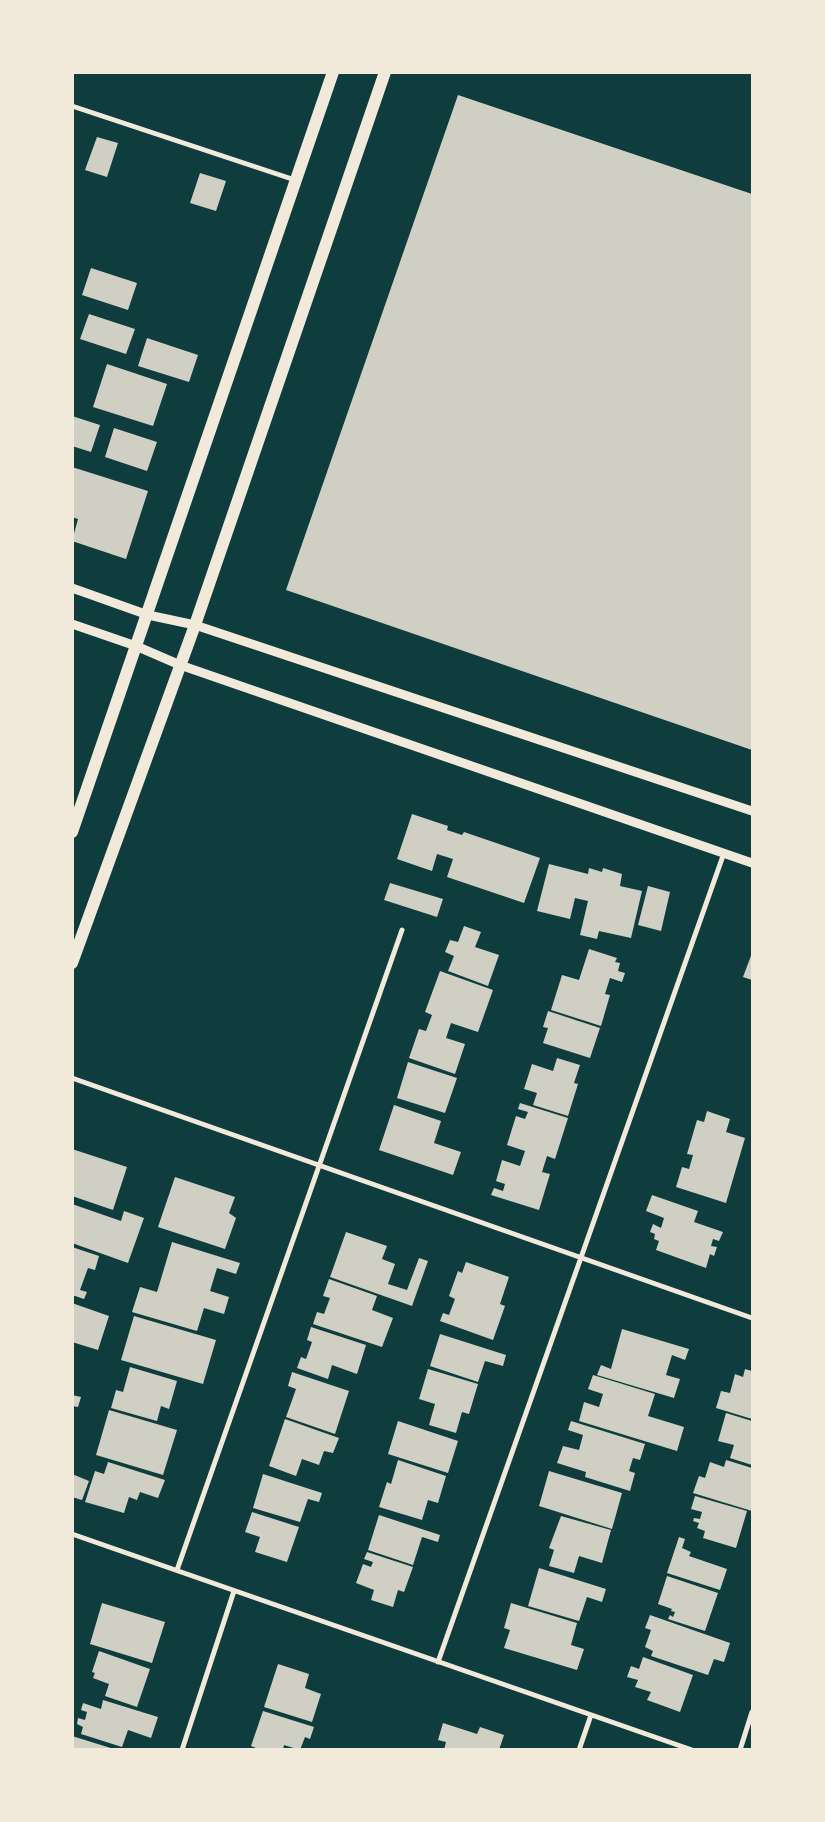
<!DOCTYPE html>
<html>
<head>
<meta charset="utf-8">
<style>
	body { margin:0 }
	#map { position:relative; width:825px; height:1822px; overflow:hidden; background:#0f3d3e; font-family:Karla,sans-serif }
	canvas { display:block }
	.frame { position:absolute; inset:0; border:74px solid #f1e9da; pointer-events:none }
</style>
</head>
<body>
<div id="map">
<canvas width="825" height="1822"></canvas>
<div class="frame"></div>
</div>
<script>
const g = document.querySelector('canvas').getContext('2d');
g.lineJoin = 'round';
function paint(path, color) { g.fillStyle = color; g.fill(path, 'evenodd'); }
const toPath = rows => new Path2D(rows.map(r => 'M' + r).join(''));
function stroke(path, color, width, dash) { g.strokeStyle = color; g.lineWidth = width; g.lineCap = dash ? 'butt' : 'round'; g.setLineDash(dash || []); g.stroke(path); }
paint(toPath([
	[458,95,752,194,752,750,286,590],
	[97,137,118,143,107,177,85,170],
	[200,173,226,181,216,211,190,203],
	[91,268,137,283,128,310,82,295],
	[89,314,135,329,126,354,80,339],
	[147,338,198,355,189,382,138,366],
	[107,364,167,384,153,426,93,407],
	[72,416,100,425,91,452,72,446],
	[114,428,157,442,147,471,105,457],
	[72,467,148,491,126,559,72,541,78,519,72,517],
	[412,814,448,826,447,830,462,835,464,832,540,858,524,903,447,877,453,859,437,854,432,871,397,859],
	[549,864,588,874,589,868,602,872,603,868,622,874,620,886,642,891,631,938,599,931,597,939,580,935,588,901,575,898,570,919,537,911],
	[390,883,443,899,437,917,384,900],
	[648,886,670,892,661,931,638,925],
	[464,926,481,932,475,947,499,955,488,986,448,971,454,956,445,952,450,940,458,942],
	[589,949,617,958,615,962,620,963,618,971,625,973,622,982,610,978,605,994,610,995,601,1026,551,1010,562,975,579,980],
	[752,953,752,980,743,977],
	[440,971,493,990,478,1032,451,1023,446,1038,465,1044,455,1074,409,1058,419,1029,426,1031,432,1015,425,1012],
	[548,1011,600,1028,590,1058,543,1043,548,1028,543,1027],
	[557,1058,580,1065,574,1083,578,1084,568,1116,533,1105,537,1093,524,1089,532,1064,553,1071],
	[408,1062,457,1078,445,1113,397,1098],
	[520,1103,568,1118,555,1159,547,1156,542,1172,550,1174,539,1210,491,1195,494,1188,503,1191,505,1184,496,1181,502,1160,520,1166,525,1151,507,1145,516,1116,525,1119,528,1112,518,1109],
	[394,1105,441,1121,434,1143,461,1152,453,1175,379,1150],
	[707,1111,730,1119,726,1132,745,1138,726,1203,676,1187,682,1167,689,1169,693,1155,687,1154,697,1120,704,1122],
	[72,1149,127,1167,113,1210,72,1196],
	[175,1177,235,1197,229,1213,236,1218,225,1249,158,1227],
	[652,1195,698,1211,694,1222,723,1232,719,1241,713,1239,711,1246,717,1247,714,1256,710,1254,706,1268,656,1250,659,1241,654,1239,655,1234,650,1232,653,1224,661,1228,664,1218,646,1211],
	[72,1204,121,1221,124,1211,144,1218,128,1263,72,1243],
	[346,1232,387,1246,382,1259,395,1264,388,1284,407,1290,419,1258,428,1261,412,1306,330,1277],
	[172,1242,240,1263,236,1274,217,1268,210,1291,229,1297,224,1314,204,1308,197,1331,132,1312,140,1287,157,1292],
	[72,1247,99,1256,95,1270,88,1268,80,1290,87,1292,84,1299,72,1295],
	[466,1262,509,1277,500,1304,505,1306,493,1340,440,1321,443,1313,449,1315,455,1299,449,1296,458,1271,462,1273],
	[329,1279,377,1296,372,1310,393,1318,382,1347,313,1324,317,1312,324,1314,330,1298,323,1296],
	[72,1303,109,1316,98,1350,72,1342],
	[134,1316,216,1340,203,1384,121,1360],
	[311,1327,366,1345,357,1374,332,1365,328,1379,297,1368,301,1357,306,1359,312,1342,307,1340],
	[622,1329,689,1349,685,1360,672,1355,666,1375,680,1379,674,1398,597,1375,601,1365,611,1369],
	[440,1334,506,1355,503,1366,485,1361,478,1382,430,1366],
	[130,1367,177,1381,169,1409,161,1406,157,1421,111,1408,116,1390,123,1392],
	[428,1369,478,1384,469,1414,462,1412,456,1433,429,1425,435,1404,419,1399],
	[745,1369,752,1371,752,1419,716,1408,721,1391,730,1393,735,1374,743,1377],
	[292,1372,349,1391,335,1434,286,1417,296,1389,288,1386],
	[593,1375,655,1394,648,1416,684,1427,677,1451,579,1421,584,1402,599,1407,603,1394,588,1389],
	[72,1395,81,1397,78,1407,72,1406],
	[109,1410,177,1430,163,1475,96,1455],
	[726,1413,752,1421,752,1465,730,1458,734,1445,718,1441],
	[285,1419,339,1438,333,1453,324,1451,319,1465,302,1459,296,1476,269,1466],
	[398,1421,458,1441,448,1473,388,1454],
	[571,1421,645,1444,640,1460,633,1458,629,1471,635,1473,630,1491,585,1477,586,1472,557,1463,563,1446,579,1450,583,1435,568,1430],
	[398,1460,446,1476,438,1503,428,1500,422,1520,379,1507,387,1482,391,1484],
	[726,1460,752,1468,752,1511,693,1493,699,1476,705,1478,710,1462,724,1467],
	[108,1462,165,1480,158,1498,140,1492,137,1500,129,1497,124,1513,85,1502,95,1471,104,1474],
	[549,1471,622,1493,612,1529,539,1506],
	[72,1474,89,1481,82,1500,72,1497],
	[263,1474,322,1493,319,1502,308,1499,300,1522,253,1508],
	[695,1496,747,1511,736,1548,703,1538,705,1531,697,1528,699,1523,693,1521,694,1518,700,1519,702,1512,691,1509],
	[252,1512,299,1527,287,1562,255,1552,260,1537,245,1532],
	[379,1515,440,1535,438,1542,422,1537,413,1565,368,1550],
	[561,1516,611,1530,602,1563,579,1556,574,1573,549,1566,554,1550,549,1548],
	[679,1537,685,1539,682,1548,691,1552,689,1556,727,1569,720,1590,667,1573],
	[367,1552,413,1567,404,1592,398,1590,393,1607,371,1600,374,1590,356,1583,363,1564,371,1567,373,1562,364,1559],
	[539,1568,606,1589,602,1602,587,1597,579,1621,528,1606],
	[667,1576,718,1593,705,1631,668,1619,670,1615,673,1617,675,1612,671,1611,672,1609,658,1604],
	[102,1603,165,1622,152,1663,90,1644],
	[511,1603,577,1623,571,1645,584,1649,577,1670,504,1648,510,1630,504,1628],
	[650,1615,730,1643,724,1662,714,1659,708,1675,651,1656,653,1651,645,1647,651,1630,645,1628],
	[99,1651,150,1669,137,1707,105,1696,109,1684,93,1678,95,1673,92,1672],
	[643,1657,693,1675,680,1712,647,1700,651,1692,635,1687,638,1680,627,1677,631,1666,639,1669],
	[278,1664,309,1674,305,1688,321,1694,312,1722,264,1707],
	[103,1700,158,1717,151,1738,128,1730,122,1747,81,1734,83,1727,77,1724,78,1718,85,1720,87,1712,81,1710,83,1703,101,1709],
	[263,1711,314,1727,310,1739,305,1737,300,1750,284,1745,283,1750,261,1750,251,1746],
	[443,1723,477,1734,480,1727,504,1735,499,1750,444,1750,446,1742,438,1740],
	[72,1736,114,1749,114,1750,72,1750]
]), '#cfcfc3');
stroke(toPath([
	[72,106,295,180],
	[72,1078,752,1318],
	[72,1534,692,1750],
	[177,1570,402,930],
	[438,1662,724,853],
	[182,1750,234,1591],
	[579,1750,591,1715],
	[740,1750,752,1712]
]), '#f1e9da', 5);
stroke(toPath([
	[72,588,148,615,195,625,752,811],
	[72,624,136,646,180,665,752,863]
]), '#f1e9da', 9);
stroke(toPath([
	[72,832,333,72],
	[72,963,195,625,385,72]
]), '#f1e9da', 12);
</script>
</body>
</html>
